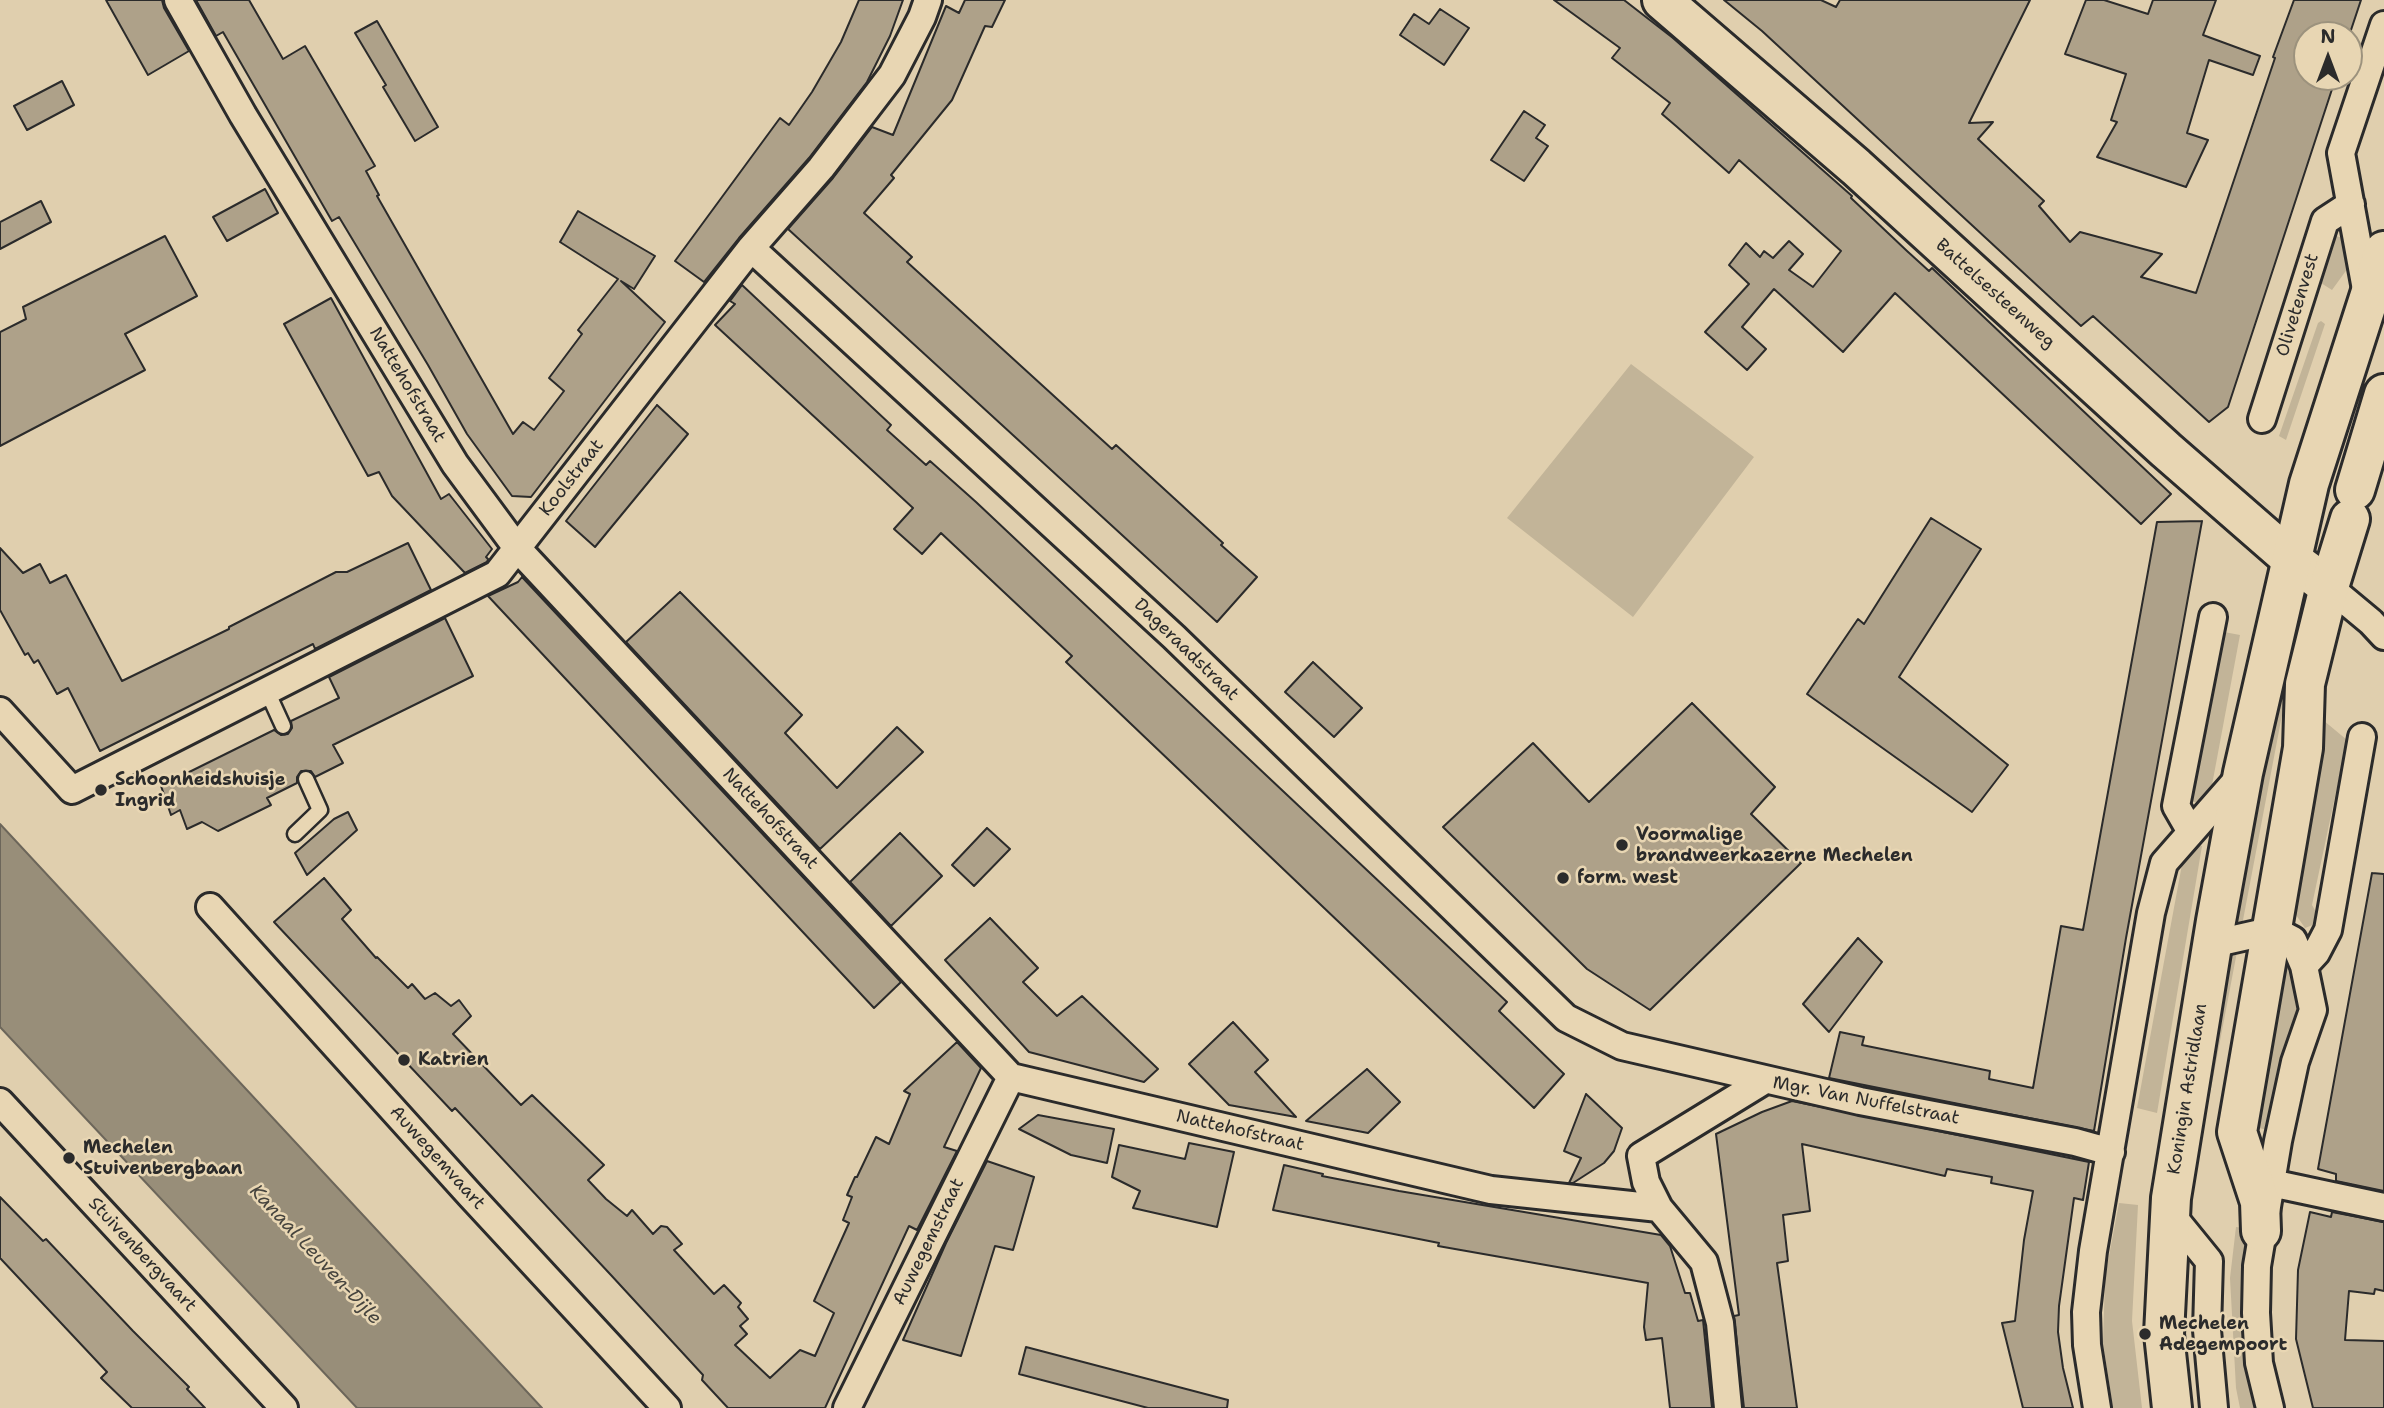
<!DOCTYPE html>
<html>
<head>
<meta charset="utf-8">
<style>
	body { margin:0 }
	#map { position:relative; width:2384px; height:1408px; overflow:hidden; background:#e0cfae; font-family:"Shantell Sans",sans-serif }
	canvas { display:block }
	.north { position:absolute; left:2293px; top:21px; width:70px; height:70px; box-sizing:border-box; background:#e8d6b3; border:2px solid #9c927d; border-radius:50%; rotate:0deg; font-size:19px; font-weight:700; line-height:28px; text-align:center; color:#2b2b2b }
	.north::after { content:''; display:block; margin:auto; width:24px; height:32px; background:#2b2b2b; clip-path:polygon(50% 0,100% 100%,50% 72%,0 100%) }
</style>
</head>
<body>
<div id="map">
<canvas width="2384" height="1408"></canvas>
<div class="north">N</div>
</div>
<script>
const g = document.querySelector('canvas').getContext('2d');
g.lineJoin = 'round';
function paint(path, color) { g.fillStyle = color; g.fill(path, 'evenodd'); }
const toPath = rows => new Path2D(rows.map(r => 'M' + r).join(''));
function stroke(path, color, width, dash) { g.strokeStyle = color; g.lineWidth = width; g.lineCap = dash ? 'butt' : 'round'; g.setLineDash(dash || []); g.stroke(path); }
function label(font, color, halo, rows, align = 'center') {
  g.font = font + ' "Shantell Sans",sans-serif'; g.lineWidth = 5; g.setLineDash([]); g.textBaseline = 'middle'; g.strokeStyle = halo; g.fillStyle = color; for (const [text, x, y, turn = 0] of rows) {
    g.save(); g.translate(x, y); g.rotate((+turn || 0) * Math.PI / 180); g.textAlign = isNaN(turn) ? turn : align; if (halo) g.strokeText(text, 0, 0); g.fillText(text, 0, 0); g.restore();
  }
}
paint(toPath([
	[2335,236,2345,238,2353,261,2332,290,2321,283,2324,267,2319,257,2325,240],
	[2321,321,2325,324,2286,440,2279,436,2318,323],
	[1631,364,1754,457,1633,617,1507,518],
	[2224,632,2240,635,2212,785,2208,796,2202,802,2197,803,2190,800,2183,791,2196,782],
	[2277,668,2287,678,2286,694,2205,1120,2200,1119],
	[2317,715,2347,740,2312,905,2320,919,2318,923,2305,928,2294,912],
	[2196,845,2202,846,2157,1113,2137,1108,2183,859],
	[2280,955,2288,955,2302,991,2300,1019,2293,1024,2273,1131,2249,1126],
	[2119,1203,2138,1205,2132,1321,2142,1408,2113,1408,2103,1343,2105,1277],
	[2236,1227,2251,1229,2260,1408,2240,1408,2236,1388,2230,1278]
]), '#c2b498');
const water = toPath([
	[0,824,542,1408,357,1408,0,1027,0,824]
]);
paint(water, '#988e79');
stroke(water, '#6c665a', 2);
const building = toPath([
	[106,0,162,0,164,8,189,51,148,75,106,0],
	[196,0,249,0,283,59,305,46,375,166,366,171,379,195,377,196,513,434,523,422,534,430,564,391,549,378,582,334,578,330,618,279,560,242,578,211,655,256,634,289,621,281,665,322,531,497,512,496,467,434,428,365,339,217,332,221,223,32,216,36,196,0],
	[859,0,903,0,890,36,867,82,809,158,739,238,704,282,675,261,780,118,789,125,812,92,841,42,859,0],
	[965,0,1005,0,992,27,985,26,952,100,891,175,894,178,864,213,912,257,907,262,1112,449,1116,445,1223,543,1221,545,1257,577,1217,622,788,229,833,178,872,127,893,135,946,6,959,13,965,0],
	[1554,0,1624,0,1673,38,1852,196,1851,198,1907,251,1929,271,1932,268,2171,494,2141,524,1895,293,1843,352,1774,289,1742,327,1766,349,1747,370,1705,332,1749,284,1729,265,1746,243,1760,257,1764,251,1773,258,1789,241,1803,254,1789,270,1813,287,1841,251,1739,160,1729,173,1676,126,1662,114,1670,103,1612,58,1620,48,1554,0],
	[1724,0,1821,0,1836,7,1840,0,2030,0,1969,123,1993,122,1978,139,2044,201,2039,206,2070,242,2080,232,2162,254,2141,277,2196,293,2275,58,2273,57,2294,0,2361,0,2349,36,2307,35,2307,77,2336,77,2228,407,2209,422,2093,316,2081,326,1762,31,1724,0],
	[2086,0,2104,0,2148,14,2153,0,2216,0,2203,35,2260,56,2253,75,2209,60,2187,133,2208,140,2186,187,2097,157,2117,122,2111,120,2126,74,2065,54,2086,0],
	[1440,9,1469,28,1444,65,1400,35,1414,14,1429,24,1440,9],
	[377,21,438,127,415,141,383,87,386,85,355,33,377,21],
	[62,81,74,105,27,130,14,106,62,81],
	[1524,111,1545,125,1536,138,1548,146,1524,181,1491,160,1524,111],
	[265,189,278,213,227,241,213,217,265,189],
	[41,201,51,222,0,249,0,222,41,201],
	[165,236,197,296,125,334,145,370,0,446,0,332,26,319,23,307,165,236],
	[742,285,891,425,887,430,926,465,930,461,976,502,1507,1002,1499,1011,1564,1074,1534,1108,1066,662,1072,656,941,533,922,554,894,529,913,508,715,325,735,304,730,301,742,285],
	[331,298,441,499,449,494,492,549,486,557,488,559,487,562,465,573,392,496,379,472,368,476,284,324,331,298],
	[657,405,688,434,595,547,566,521,657,405],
	[1931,518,1981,549,1899,677,2008,765,1972,812,1807,694,1858,619,1864,624,1931,518],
	[2202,521,2126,938,2094,1131,1829,1078,1840,1032,1864,1037,1862,1045,1990,1071,1989,1079,2033,1088,2061,926,2083,930,2157,522,2202,521],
	[408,543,431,590,315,649,313,644,100,751,68,688,57,694,38,660,34,663,28,653,25,655,0,610,0,548,23,573,40,564,50,583,66,575,122,681,229,629,229,627,336,572,347,572,408,543],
	[522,577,901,982,874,1008,488,596,518,582,522,577],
	[680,592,802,715,785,733,837,788,897,727,923,752,820,849,626,642,680,592],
	[445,618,473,676,333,745,343,763,315,777,311,771,301,771,297,777,297,783,267,798,271,805,218,831,202,822,187,829,180,810,171,815,161,786,274,730,281,735,288,734,292,728,291,721,339,698,329,677,445,618],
	[1313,662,1362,708,1334,737,1285,692,1313,662],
	[1692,703,1775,787,1751,814,1801,863,1650,1010,1587,969,1443,827,1533,743,1589,802,1692,703],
	[348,812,357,830,307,875,295,853,334,819,348,812],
	[987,828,1010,849,974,886,952,865,987,828],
	[900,833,942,876,891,926,850,882,900,833],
	[2372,873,2384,874,2384,1191,2336,1181,2336,1174,2318,1169,2372,873],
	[324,878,351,910,342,919,376,958,377,957,408,988,412,984,425,999,435,993,451,1006,459,1000,471,1016,453,1034,521,1105,532,1095,604,1165,588,1180,606,1199,627,1216,632,1210,653,1234,661,1226,667,1227,682,1244,674,1250,714,1294,724,1285,741,1303,738,1307,748,1319,740,1326,747,1334,735,1345,770,1378,800,1350,815,1356,834,1313,814,1301,849,1223,843,1220,852,1197,847,1195,855,1177,857,1177,876,1137,889,1144,910,1094,904,1091,957,1042,981,1068,944,1147,957,1151,917,1230,909,1226,825,1408,728,1408,702,1380,703,1375,610,1274,455,1108,452,1111,274,922,324,878],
	[990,918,1038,968,1023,982,1057,1016,1082,996,1158,1069,1144,1082,1029,1052,945,960,990,918],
	[1858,938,1882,962,1829,1032,1803,1004,1858,938],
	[1233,1022,1268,1060,1255,1072,1296,1117,1229,1105,1189,1064,1233,1022],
	[1367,1069,1400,1102,1368,1133,1306,1121,1367,1069],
	[1586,1094,1622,1128,1614,1151,1604,1163,1573,1183,1569,1183,1581,1158,1564,1151,1586,1094],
	[1792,1101,2089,1162,2083,1200,2074,1198,2059,1306,2058,1332,2063,1368,2073,1408,2023,1408,2002,1323,2015,1321,2024,1240,2033,1191,1991,1183,1992,1177,1947,1169,1945,1176,1802,1144,1810,1211,1783,1215,1788,1261,1777,1263,1797,1408,1744,1408,1734,1316,1739,1315,1716,1134,1762,1112,1792,1101],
	[1038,1115,1114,1129,1107,1163,1071,1155,1019,1129,1038,1115],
	[1189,1143,1234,1152,1217,1227,1133,1208,1140,1191,1112,1177,1119,1145,1185,1159,1189,1143],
	[987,1161,1034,1177,1013,1250,995,1246,961,1356,903,1340,946,1243,987,1161],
	[1284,1165,1323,1174,1322,1176,1399,1191,1661,1235,1670,1246,1685,1293,1690,1293,1698,1321,1703,1320,1712,1408,1670,1408,1662,1338,1646,1340,1644,1327,1648,1283,1438,1246,1439,1243,1273,1210,1284,1165],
	[0,1197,43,1241,46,1239,133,1331,189,1387,187,1389,205,1408,132,1408,101,1378,107,1372,0,1258,0,1197],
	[2310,1212,2331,1217,2332,1212,2384,1222,2384,1291,2375,1289,2374,1294,2349,1291,2345,1340,2384,1341,2384,1408,2313,1408,2296,1339,2298,1270,2310,1212],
	[1026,1347,1228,1400,1227,1408,1148,1408,1019,1374,1026,1347]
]);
paint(building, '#aea189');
stroke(building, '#2b2b2b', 2);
const lane = toPath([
	[267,691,283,726],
	[295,834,320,810,306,779]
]);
const street = toPath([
	[178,0,243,115,455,464,517,548,1011,1077,1491,1190,1659,1208],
	[751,248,1174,637,1566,1018,1622,1046,1860,1101,2075,1142,2111,1152],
	[2367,295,2341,153,2384,25],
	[2262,419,2325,221,2351,204],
	[2329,587,2371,622,2384,636],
	[0,711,72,790,497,574,751,248,821,168,892,75,922,17,928,0],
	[2191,832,2176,806,2213,617],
	[210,907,470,1195,667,1408],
	[2212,944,2274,930,2293,940,2304,966,2313,1010,2295,1062,2278,1141,2257,1266,2256,1313,2259,1363,2270,1408],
	[2304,966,2316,953,2328,930,2362,737],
	[0,1102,284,1408],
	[2271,1183,2384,1207],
	[2170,1213,2209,1261,2207,1330,2214,1408],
	[847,1408,1011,1077],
	[1728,1408,1720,1323,1704,1262,1659,1208,1646,1182,1641,1156,1765,1080],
	[2097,1408,2087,1345,2086,1312,2093,1251,2151,913,2164,863,2242,774]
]);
const secondary = toPath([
	[1662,0,1856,167,2166,450,2291,559,2329,587]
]);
const primary = toPath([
	[2355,490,2384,394],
	[2261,1231,2260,1202,2237,1132,2303,748,2305,684,2329,587,2350,519],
	[2172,1408,2164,1334,2171,1198,2216,921,2243,773,2309,484,2384,251]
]);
stroke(lane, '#2b2b2b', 19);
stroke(street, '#2b2b2b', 32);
stroke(secondary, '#2b2b2b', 44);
stroke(primary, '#2b2b2b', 44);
stroke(lane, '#e8d6b3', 14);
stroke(street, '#e8d6b3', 26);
stroke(secondary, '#e8d6b3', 38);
stroke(primary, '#e8d6b3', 38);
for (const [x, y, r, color] of [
	[101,790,7,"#2b2b2b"],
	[1622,845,7,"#2b2b2b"],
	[1563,878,7,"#2b2b2b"],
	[404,1060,7,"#2b2b2b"],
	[69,1158,7,"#2b2b2b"],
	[2145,1334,7,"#2b2b2b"]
]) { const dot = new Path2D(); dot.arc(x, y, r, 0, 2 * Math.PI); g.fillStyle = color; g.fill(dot); stroke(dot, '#e8d6b3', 2.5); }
label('18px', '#2b2b2b', '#e8d6b3', [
	["Battelsesteenweg",1995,294,42],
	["Olivetenvest",2298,305,-73],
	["Nattehofstraat",407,385,59],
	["Koolstraat",572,478,-52],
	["Dageraadstraat",1186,650,44],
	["Nattehofstraat",770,819,47],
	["Koningin Astridlaan",2188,1089,-81],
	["Mgr. Van Nuffelstraat",1866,1101,11],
	["Nattehofstraat",1240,1131,13],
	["Auwegemvaart",437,1158,48],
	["Auwegemstraat",929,1242,-64],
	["Stuivenbergvaart",142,1255,47]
]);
label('bold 18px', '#2b2b2b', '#e8d6b3', [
	["Schoonheidshuisje",115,780],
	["Ingrid",115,801],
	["Voormalige",1636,835],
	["brandweerkazerne Mechelen",1636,856],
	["form. west",1577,878],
	["Katrien",418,1060],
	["Mechelen",83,1148],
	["Stuivenbergbaan",83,1169],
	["Mechelen",2159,1324],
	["Adegempoort",2159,1345]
], 'left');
label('italic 19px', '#46443e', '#e8d6b3', [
	["Kanaal Leuven-Dijle",315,1255,47]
]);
</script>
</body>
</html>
